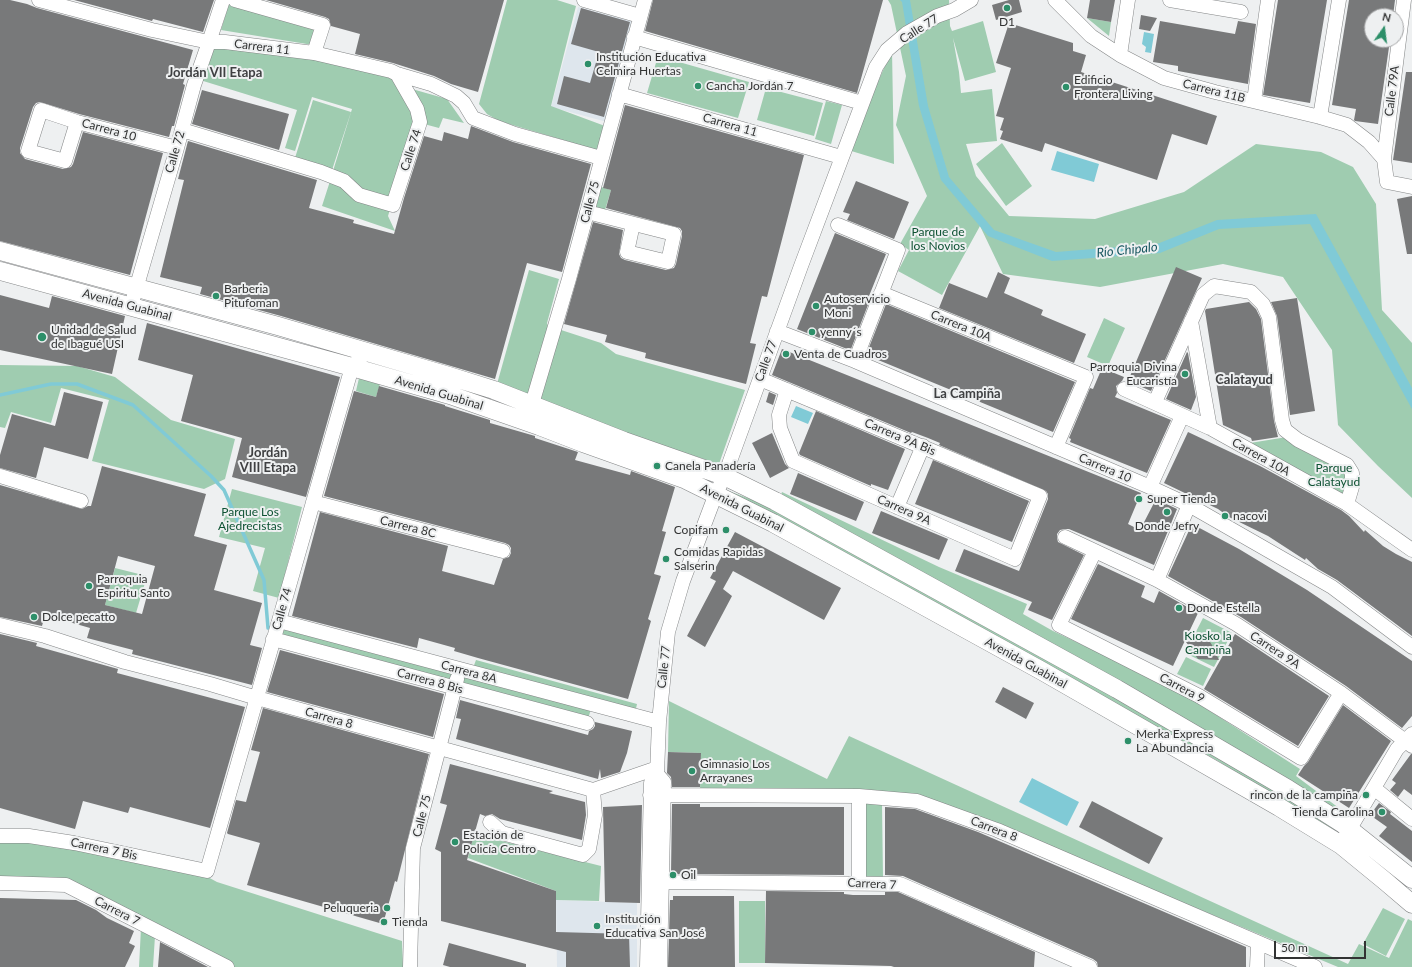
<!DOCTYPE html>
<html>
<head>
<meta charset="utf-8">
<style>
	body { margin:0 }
	#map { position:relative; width:1412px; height:967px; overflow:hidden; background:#eef0f1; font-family:Lato,sans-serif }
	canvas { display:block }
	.north { position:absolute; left:1364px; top:8px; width:40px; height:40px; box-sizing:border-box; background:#eef0f1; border:1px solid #a3a4a5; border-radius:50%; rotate:14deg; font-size:11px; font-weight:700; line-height:16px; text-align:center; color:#323333 }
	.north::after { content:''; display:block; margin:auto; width:14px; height:18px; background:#2d8f69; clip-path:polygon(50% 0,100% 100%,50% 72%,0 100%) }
	.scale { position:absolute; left:1274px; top:941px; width:92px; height:18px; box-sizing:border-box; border:2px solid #323333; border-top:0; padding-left:5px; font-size:12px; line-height:14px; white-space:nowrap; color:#323333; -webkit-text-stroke:3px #eef0f1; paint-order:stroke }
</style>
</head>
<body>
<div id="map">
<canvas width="1412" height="967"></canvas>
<div class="north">N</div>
<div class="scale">50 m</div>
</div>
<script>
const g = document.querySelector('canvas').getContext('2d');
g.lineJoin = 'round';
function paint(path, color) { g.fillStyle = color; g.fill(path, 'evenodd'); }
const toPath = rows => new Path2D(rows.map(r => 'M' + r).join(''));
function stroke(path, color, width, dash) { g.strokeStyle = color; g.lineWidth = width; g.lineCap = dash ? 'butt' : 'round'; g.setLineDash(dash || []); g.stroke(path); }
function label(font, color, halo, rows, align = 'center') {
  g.font = font + ' Lato,sans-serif'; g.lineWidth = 4; g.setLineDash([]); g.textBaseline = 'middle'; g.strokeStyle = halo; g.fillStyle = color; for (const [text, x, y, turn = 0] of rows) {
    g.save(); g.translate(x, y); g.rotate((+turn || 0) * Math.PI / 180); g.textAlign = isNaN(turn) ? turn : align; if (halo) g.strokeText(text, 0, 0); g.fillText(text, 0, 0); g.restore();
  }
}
paint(toPath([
	[578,7,634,22,607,122,551,107],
	[556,900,637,903,637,967,557,967]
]), '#dee6ed');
paint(toPath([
	[507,0,557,0,576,6,551,106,605,126,600,151,499,121,487,114,479,104],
	[888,0,949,0,950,26,952,31,983,21,996,72,965,81,953,38,959,72,961,93,992,89,997,141,966,144,976,176,1009,216,1095,219,1184,192,1256,144,1321,152,1353,167,1376,204,1382,310,1412,343,1412,498,1378,466,1338,425,1332,350,1283,277,1223,264,1100,287,1003,274,980,226,942,295,898,271,909,250,900,244,927,196,896,125,906,76,891,5],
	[229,3,317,30,313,45,221,30],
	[1087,18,1111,22,1109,36],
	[210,46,313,57,396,76,417,121,392,202,361,193,333,171,352,109,312,97,295,151,285,148,297,110,200,80],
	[892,50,894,164,848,150],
	[658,56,749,82,738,118,647,93],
	[766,88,823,103,814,136,757,120],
	[412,89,447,99,464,123,443,118,439,128,424,124],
	[313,100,351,112,332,170,295,158],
	[826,101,842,105,831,144,815,139],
	[1002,143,1032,186,1006,206,976,164],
	[331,178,391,206,388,216,395,231,322,206],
	[601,187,611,190,605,210,596,207],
	[529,270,559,279,547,323,550,334,532,396,497,384],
	[1104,318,1125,328,1108,366,1087,357],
	[558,329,601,343,616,354,745,390,719,464,667,447,536,400],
	[0,365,77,366,115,377,171,420,235,439,225,479,204,489,92,461,109,400,61,388,51,423,11,412,5,428,0,427],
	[359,378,380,384,376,397,356,391],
	[1287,437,1350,474,1344,495,1250,443],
	[232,489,302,507,279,598,253,591,265,548,219,537],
	[726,490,772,507,1021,642,1338,826,1335,834,1218,761,1127,710],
	[782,492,939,567,1027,604,1023,614,1053,631,1167,685,1196,702,1300,769,1296,776,1347,814,1339,818,780,498],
	[115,568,147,576,136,613,105,605],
	[1203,618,1232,633,1214,667,1185,653],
	[279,621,592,705,587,723,273,639],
	[1186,657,1211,669,1203,686,1177,674],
	[476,660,637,704,635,713,473,668],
	[669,701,827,779,849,736,1348,964,1359,944,1389,958,1408,919,1412,921,1412,967,1338,967,996,825,919,795,700,790,701,753,668,752],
	[863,804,882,804,883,878,864,878],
	[474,834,601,866,599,901,556,900,556,891,468,858],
	[0,839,51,844,204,875,217,882,402,941,403,967,233,967,66,883,0,880],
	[739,901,765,901,765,963,739,963],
	[1383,908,1405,919,1386,956,1363,944],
	[141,928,155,936,153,967,139,967]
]), '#9fccb0');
paint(toPath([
	[900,0,910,0,928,106,949,177,994,230,1056,252,1157,244,1217,220,1316,214,1412,388,1412,409,1310,224,1219,229,1160,253,1052,261,988,236,941,180,919,106,902,2],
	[1144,32,1154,34,1151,53,1145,52,1146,47,1142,44],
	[1057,151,1099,164,1094,182,1051,170],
	[796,406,813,413,808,424,791,417],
	[1032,778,1079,802,1067,826,1019,802]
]), '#80cad6');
stroke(toPath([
	[0,395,51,384,77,384,133,405,211,476,224,490,264,580,268,628]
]), '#80cad6', 3.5);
paint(toPath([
	[0,0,10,0,27,4,37,8,193,50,183,84,185,85,174,126,172,126,169,137,79,114,40,102,36,103,33,107,20,148,20,153,25,159,63,169,71,167,73,164,83,132,163,153,130,275,0,241],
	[74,0,214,0,203,32,153,19,152,21],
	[266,0,504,0,478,92,451,84,434,76,393,63,355,54,360,34,331,26,329,19,325,17],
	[653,0,883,0,857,93,645,31],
	[1009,0,1019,0,1022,12,996,20,992,5],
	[1090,0,1115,0,1111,22,1087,18],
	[1278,0,1327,0,1310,103,1263,95],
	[1349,0,1395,0,1393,16,1372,16,1372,40,1390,40,1378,124,1355,121,1354,120,1356,109,1332,105],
	[581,8,630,22,604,117,557,104,564,76,590,83,599,52,571,44],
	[1141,15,1157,18,1150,31,1139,29],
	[1160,21,1235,34,1238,21,1256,24,1248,84,1178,71,1178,66,1153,62],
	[1009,23,1073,43,1073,51,1086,55,1081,72,1217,116,1207,145,1172,134,1157,180,1045,143,1042,152,1000,139,1003,131,1000,130,1004,118,996,116,1011,68,996,63],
	[1406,72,1412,72,1412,163,1393,160],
	[202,90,289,114,279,150,192,124],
	[625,105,804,155,767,297,762,296,750,343,756,344,746,384,645,358,646,353,605,342,607,335,564,324,593,222,623,230,619,254,621,258,625,260,666,270,674,268,676,264,682,236,682,231,680,228,606,208,611,190,603,188],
	[471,126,513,142,591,164,562,272,527,263,495,379,281,316,200,294,202,287,160,277,184,180,178,179,188,141,317,180,309,208,354,220,353,223,394,234,404,198,424,136,442,141,444,132,468,139],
	[856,181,909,202,894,239,847,220,850,214,843,212],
	[1412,196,1412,254,1407,254,1397,199],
	[835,233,886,254,869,296,871,297,851,349,848,348,847,349,797,329],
	[1176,267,1202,278,1151,391,1128,381],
	[998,272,1010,278,1004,293,1043,310,1041,315,1086,334,1074,363,939,308,949,283,987,298],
	[0,295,49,308,52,296,125,316,112,374,0,350],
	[1297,298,1315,411,1290,415,1277,316,1271,302],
	[1249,302,1256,309,1261,319,1274,421,1278,437,1252,441,1251,438,1223,425,1205,311,1206,309],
	[886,304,1075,382,1053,432,866,355],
	[147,323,340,377,306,497,232,477,242,438,181,421,193,375,138,360],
	[782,349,1141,493,1128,524,1140,530,1156,499,1177,509,1154,565,1069,529,1065,529,1060,530,1057,534,1057,538,1058,542,1084,555,1052,620,1028,610,1032,602,955,571,964,549,1019,571,1048,499,1048,494,1046,491,939,445,940,443,928,438,912,432,911,433,772,375],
	[1187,352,1188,353,1196,397,1191,410,1166,399],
	[1102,368,1124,377,1122,381,1116,386,1117,393,1115,397,1171,420,1147,473,1070,442,1071,439,1069,438,1090,388,1093,389],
	[379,386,445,405,445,406,490,420,490,423,535,436,535,438,578,452,575,460,630,475,631,471,675,487,662,531,666,532,654,574,661,576,648,619,651,621,628,699,478,658,454,651,455,648,419,638,417,648,292,616,320,512,448,546,442,571,494,585,503,559,509,557,511,553,511,548,509,545,505,543,324,496,354,391,376,397],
	[64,392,103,402,88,459,44,447,36,478,0,468,0,455,12,414,55,426],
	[769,392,776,395,773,405,766,402],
	[816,411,905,449,888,490,871,484,871,486,800,455,799,453],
	[1188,432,1260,466,1341,510,1349,516,1364,532,1365,530,1383,546,1396,554,1412,562,1412,636,1337,580,1318,569,1306,558,1305,560,1268,536,1229,517,1218,509,1164,483],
	[772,433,785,464,789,468,770,478,752,443],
	[933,460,1029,501,1012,542,915,504],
	[102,466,206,494,194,536,227,545,214,590,262,603,250,645,262,648,252,685,132,654,133,650,87,638,90,628,45,615,42,626,0,617,0,485,82,509,88,506,91,506],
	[118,556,155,566,142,614,105,605],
	[798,473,864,502,856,521,790,494],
	[881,511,948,539,939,560,872,533],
	[1192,524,1239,549,1307,590,1412,661,1412,716,1402,728,1346,686,1241,617,1168,576],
	[735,532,841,588,824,620,733,571,723,589,732,596,705,647,687,636,716,581,710,578],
	[1098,564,1145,586,1141,597,1154,603,1159,591,1198,613,1173,666,1071,619],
	[0,634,37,643,36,646,118,669,117,673,245,707,210,828,130,807,128,813,83,801,75,829,0,808],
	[1235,634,1329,696,1298,746,1204,689],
	[1204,639,1210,642,1212,645,1219,660,1198,659,1186,642],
	[280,650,444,694,433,737,267,692],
	[1003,687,1034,703,1026,719,995,702],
	[460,700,588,735,589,731,593,729,595,726,595,722,632,731,627,753,620,772,601,778,600,769,598,779,456,739,461,719,456,718],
	[1343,705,1391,741,1349,808,1298,775,1304,766,1308,762],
	[263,708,429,754,397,882,395,881,383,924,247,885,260,843,228,834,227,833,236,800,246,802,260,752,251,750],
	[668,752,701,753,700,787,672,787,671,777,667,773],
	[1411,754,1412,754,1412,795,1404,789,1398,797,1390,790,1396,783,1392,780],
	[450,764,553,791,549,793,585,802,586,815,582,840,500,819,492,814,485,816,480,814,467,860,556,891,556,932,629,934,630,967,566,967,566,952,441,921,441,852,435,849,447,805,440,803],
	[1092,801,1163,838,1149,864,1079,827],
	[1379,803,1391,812,1390,814,1412,831,1412,862,1379,836,1387,827,1370,815],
	[672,804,700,804,700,807,844,807,844,875,671,874],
	[642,805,640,903,605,902,603,807],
	[885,807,915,809,978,832,1246,947,1246,967,1098,967,1097,962,1093,959,903,876,885,875],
	[766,891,844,892,844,894,853,895,885,895,885,892,898,892,1035,952,1034,967,894,967,891,966,765,963],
	[673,896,734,896,735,967,668,967,670,900,673,900],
	[0,898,76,900,96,910,107,918,134,931,129,943,135,946,125,967,0,967],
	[160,942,208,967,158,967],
	[449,943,526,964,526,967,450,967,443,965]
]), '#78797a');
const minor = toPath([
	[39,0,152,30,209,42,225,42,314,53,391,71,397,74,431,84,456,96,464,103,473,118,515,134,601,158],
	[235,0,323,25,314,53],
	[584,0,640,16],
	[1055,0,1091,36,1120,55,1164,78,1215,92,1320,117,1347,125,1369,142,1384,159],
	[1170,0,1241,12],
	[1404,0,1384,159,1387,182,1412,187],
	[634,37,862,103],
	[1120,55,1128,0],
	[619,94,841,157],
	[1254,101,1268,0],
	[1320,117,1339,0],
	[77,122,65,161,28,151,41,110,77,122,177,148],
	[182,130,321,172,344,181,359,195,393,205,420,122,417,109,397,74],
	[587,212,674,234,668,262,627,252,633,224],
	[838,225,898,250,855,361],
	[881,293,1086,377,1056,447],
	[131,306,177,148,194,85,209,42,223,0],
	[1191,321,1210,428],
	[777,331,855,361,1150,487,1189,505,1332,587,1412,647],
	[760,379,772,384,1040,496,1015,559,793,461,780,428,779,415,787,390],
	[1124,389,1210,428,1347,504,1412,550],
	[1155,402,1203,295,1214,286,1251,292,1263,304,1269,317,1282,420,1285,430,1298,440,1347,465,1352,473,1352,487,1347,504],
	[532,404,569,279,645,0],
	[0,476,81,501],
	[1150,487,1182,416],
	[313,502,503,551],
	[897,507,923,446],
	[1065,537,1157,580,1236,624,1341,693,1412,746],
	[1095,551,1059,625,1199,696,1301,758,1341,693],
	[1157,580,1189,505],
	[279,621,659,722],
	[0,625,45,636,125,662,210,684,257,698,593,790,657,768],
	[273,639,587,723],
	[657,774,664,782,660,967],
	[1374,788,1412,819],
	[650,795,859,796,917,801,997,830,1315,967],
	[490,822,502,833,583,855,589,849,595,815,593,790],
	[0,836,29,836,74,843,207,871,352,367,366,352],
	[1345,837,1397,749,1412,734],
	[662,882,900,884,1090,967],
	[0,883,66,885,227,967],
	[859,883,859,796],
	[410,967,413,848,457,679],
	[647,967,651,783,657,774,659,722,668,632,683,581,712,504,729,464,801,266,876,67,887,50,907,33,937,16,954,10,971,0],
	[1257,967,1258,943]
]);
const major = toPath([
	[0,251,278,326,449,376,494,390,624,441,724,476,775,501,1117,689,1288,789,1343,824,1412,879],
	[0,271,352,367,450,395,539,426,583,443,684,479,773,523,1042,671,1279,807,1341,845,1385,881,1412,904]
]);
stroke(minor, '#848687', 15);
stroke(major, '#848687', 19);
stroke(minor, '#fff', 14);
stroke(major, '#fff', 18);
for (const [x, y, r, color] of [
	[1007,8,4,"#2d8f69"],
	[588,64,4,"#2d8f69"],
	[698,86,4,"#2d8f69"],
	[1066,87,4,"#2d8f69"],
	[216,296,4,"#2d8f69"],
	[816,306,4,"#2d8f69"],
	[812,332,4,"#2d8f69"],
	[42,337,5,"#2d8f69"],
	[786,354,4,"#2d8f69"],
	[1185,374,4,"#2d8f69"],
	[657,466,4,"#2d8f69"],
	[1139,499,4,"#2d8f69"],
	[1167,512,4,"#2d8f69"],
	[1225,516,4,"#2d8f69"],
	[726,530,4,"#2d8f69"],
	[666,559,4,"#2d8f69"],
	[89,586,4,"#2d8f69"],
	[1179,608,4,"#2d8f69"],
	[34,617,4,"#2d8f69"],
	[1128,741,4,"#2d8f69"],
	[692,771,4,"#2d8f69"],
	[1366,795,4,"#2d8f69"],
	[1382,812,4,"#2d8f69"],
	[455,842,4,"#2d8f69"],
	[673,875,4,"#2d8f69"],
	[387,908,4,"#2d8f69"],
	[384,922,4,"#2d8f69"],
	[597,926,4,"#2d8f69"]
]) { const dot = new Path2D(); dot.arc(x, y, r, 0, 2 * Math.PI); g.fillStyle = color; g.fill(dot); stroke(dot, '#eef0f1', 1.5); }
label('12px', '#323333', '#eef0f1', [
	["D1",1007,22,"center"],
	["Institución Educativa",596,57],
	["Celmira Huertas",596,71],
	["Edificio",1074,80],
	["Frontera Living",1074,94],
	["Cancha Jordán 7",706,86],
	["Barberia",224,289],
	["Pitufoman",224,303],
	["Autoservicio",824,299],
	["Moni",824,313],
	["Unidad de Salud",51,330],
	["de Ibagué USI",51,344],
	["yenny´s",820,332],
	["Venta de Cuadros",794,354],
	["Parroquia Divina",1177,367,"right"],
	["Eucaristía",1177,381,"right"],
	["Canela Panadería",665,466],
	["Super Tienda",1147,499],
	["nacovi",1233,516],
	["Donde Jefry",1167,526,"center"],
	["Copifam",718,530,"right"],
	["Comidas Rapidas",674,552],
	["Salserin",674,566],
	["Parroquia",97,579],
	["Espiritu Santo",97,593],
	["Donde Estella",1187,608],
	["Dolce pecatto",42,617],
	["Merka Express",1136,734],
	["La Abundancia",1136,748],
	["Gimnasio Los",700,764],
	["Arrayanes",700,778],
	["rincon de la campiña",1358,795,"right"],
	["Tienda Carolina",1374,812,"right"],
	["Estación de",463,835],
	["Policía Centro",463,849],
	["Oil",681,875],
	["Peluqueria",379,908,"right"],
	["Institución",605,919],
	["Educativa San José",605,933],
	["Tienda",392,922]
], 'left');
label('12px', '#323333', '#eef0f1', [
	["Calle 77",919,29,-32],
	["Carrera 11",262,47,7],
	["Carrera 11B",1214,91,14],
	["Calle 79A",1392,91,-83],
	["Carrera 11",730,125,16],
	["Carrera 10",109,130,15],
	["Calle 74",411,150,-72],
	["Calle 72",175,152,-74],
	["Calle 75",590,202,-75],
	["Avenida Guabinal",127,305,15],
	["Carrera 10A",961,326,22],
	["Calle 77",766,361,-70],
	["Avenida Guabinal",439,393,17],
	["Carrera 9A Bis",900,437,23],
	["Carrera 10A",1261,457,29],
	["Carrera 10",1105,468,23],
	["Avenida Guabinal",742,508,27],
	["Carrera 9A",904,510,24],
	["Carrera 8C",408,527,14],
	["Calle 74",282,609,-74],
	["Carrera 9A",1275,650,33],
	["Avenida Guabinal",1026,663,29],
	["Calle 77",664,667,-84],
	["Carrera 8A",469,672,15],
	["Carrera 8 Bis",430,681,15],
	["Carrera 9",1182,688,28],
	["Carrera 8",329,718,16],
	["Calle 75",422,816,-76],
	["Carrera 8",994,829,21],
	["Carrera 7 Bis",104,849,12],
	["Carrera 7",872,884,3],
	["Carrera 7",117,911,27]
]);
label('12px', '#0d5132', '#eef0f1', [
	["Parque de",938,232],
	["los Novios",938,246],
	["Parque",1334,468],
	["Calatayud",1334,482],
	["Parque Los",250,512],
	["Ajedrecistas",250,526],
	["Kiosko la",1208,636],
	["Campiña",1208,650]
]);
label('bold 13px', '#3f4042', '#eef0f1', [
	["Jordán VII Etapa",215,73],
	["Calatayud",1244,380],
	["La Campiña",967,394],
	["Jordán",268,453],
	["VIII Etapa",268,468]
]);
label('italic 13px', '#175660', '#eef0f1', [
	["Río Chipalo",1127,250,-6]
]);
</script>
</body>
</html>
